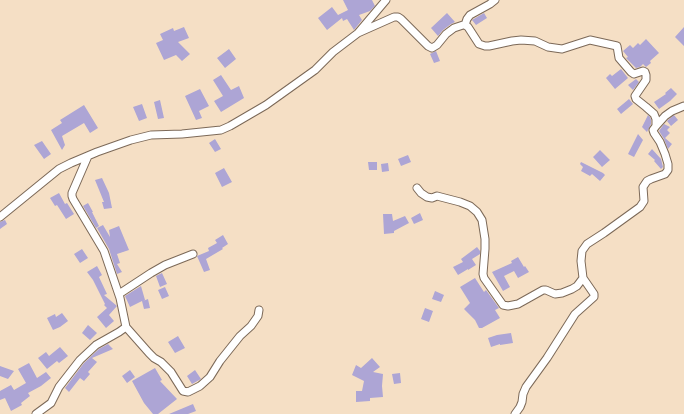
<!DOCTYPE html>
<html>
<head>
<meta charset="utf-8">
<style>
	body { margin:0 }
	canvas { display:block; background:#f5dfc5 }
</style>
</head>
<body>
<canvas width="684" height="414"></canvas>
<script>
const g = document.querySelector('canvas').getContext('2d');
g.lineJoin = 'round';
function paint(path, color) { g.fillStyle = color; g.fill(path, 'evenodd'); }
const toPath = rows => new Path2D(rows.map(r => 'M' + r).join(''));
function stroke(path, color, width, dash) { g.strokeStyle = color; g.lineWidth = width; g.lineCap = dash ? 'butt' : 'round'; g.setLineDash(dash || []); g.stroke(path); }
paint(toPath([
	[343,0,372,0,375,6,370,11,359,15,362,20,354,30,347,19,343,21,342,18,327,30,318,18,332,7,338,15,348,10],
	[447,13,455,22,451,24,443,30,438,36,431,28],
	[484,13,487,18,476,25,472,20],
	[184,27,189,38,178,42,190,54,182,61,176,55,164,60,156,43,163,40,160,34,173,28,174,31],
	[684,27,684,46,675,37],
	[646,39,659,53,650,61,651,63,646,67,643,64,640,67,636,68,626,58,628,57,623,51,630,45,633,48,638,43,640,45],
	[229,49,236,59,225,68,217,58],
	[436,51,440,61,434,63,430,54],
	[621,69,628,78,615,89,606,78,610,74,612,76],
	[221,75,231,90,239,86,244,98,221,112,214,101,223,96,213,80],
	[636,79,639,82,633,90,628,85],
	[671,88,677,94,670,101,659,109,654,102,666,94,665,93],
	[200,89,209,106,199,111,202,118,196,120,185,96],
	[629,99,633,104,621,114,617,109],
	[160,100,164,118,158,119,154,102],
	[142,104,147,118,139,121,133,107],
	[84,105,98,128,90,133,84,123,62,136,65,145,62,150,51,130,62,123,60,120],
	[648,115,650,117,651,120,651,124,647,132,642,127],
	[674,115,678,120,671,126,667,121],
	[664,124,670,127,667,130,670,133,665,138,672,144,668,149,664,139,659,131],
	[638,134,643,140,634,157,628,154],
	[215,139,221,149,215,152,209,143],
	[42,141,51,154,44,159,34,145],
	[652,149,661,159,663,167,661,169,654,161,655,160,648,154],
	[600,150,610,160,602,167,593,157],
	[408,155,411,162,401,166,398,159],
	[368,162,377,162,377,170,369,170],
	[581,162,603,173,605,175,600,181,592,174,590,176,581,171,583,167,580,164],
	[388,163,389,171,382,172,381,164],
	[224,168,232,182,222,187,215,173],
	[102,178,109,193,112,208,104,209,102,202,104,202,95,180],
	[59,193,65,204,67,203,74,214,66,219,57,205,55,206,50,198],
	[88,203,93,212,92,212,99,226,96,228,83,206],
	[420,213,423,220,414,224,411,218],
	[383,214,392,214,393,221,405,216,409,223,394,231,394,233,384,234],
	[5,220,7,224,0,229,0,222],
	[103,225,110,237,109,230,119,226,129,250,117,254,120,263,117,264,122,272,117,274,109,249,97,228],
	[223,235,228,244,222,248,223,249,206,259,210,270,204,272,197,256,209,251,208,248,217,243,215,240],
	[477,247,480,251,480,254,472,259,476,265,468,270,468,269,458,275,453,267,463,262,461,259],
	[82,249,88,258,80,263,74,254],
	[518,257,524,267,525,266,529,272,518,278,514,271,504,276,510,287,503,291,492,272,512,263,511,261],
	[97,266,102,275,99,277,107,294,104,295,117,306,109,315,114,321,106,328,97,317,107,308,104,305,105,304,93,280,87,272],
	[162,273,167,284,160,287,156,276],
	[475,278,484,292,486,290,499,308,495,310,500,318,482,328,479,328,475,320,464,309,470,303,460,287],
	[141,286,145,300,143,301,148,299,150,308,144,309,142,301,130,307,125,296],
	[165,287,169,296,162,299,158,290],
	[435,291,444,295,441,302,432,299],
	[425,308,433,311,429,322,421,319],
	[62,313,68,321,60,327,53,330,47,318,55,314,56,317],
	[88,325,97,333,90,340,82,333],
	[511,333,513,343,500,345,500,344,491,347,488,338,497,335],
	[178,336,185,348,175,353,168,342],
	[108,344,113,349,92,358,97,362,88,372,90,374,84,381,80,378,69,392,65,388,84,363,99,349],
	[60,347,68,356,59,363,57,361,47,369,38,358,46,352,49,356],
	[372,358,380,367,373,372,383,374,382,386,383,397,370,398,370,401,356,402,356,391,362,391,364,381,352,375,356,365,361,368],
	[29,363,37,378,46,372,51,378,41,386,28,393,30,396,21,403,22,405,11,411,5,398,0,400,0,391,11,385,14,390,26,383,18,369],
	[0,366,14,371,8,379,0,376],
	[155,368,162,380,160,381,177,399,158,414,153,414,144,403,132,381],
	[130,370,135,377,127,383,122,376],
	[195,370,201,379,192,384,187,376],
	[400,373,401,383,394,384,392,374],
	[193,404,196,411,188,414,169,414]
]), '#ada5d5');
const street = toPath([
	[465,25,467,19,470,15,490,4,495,0],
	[358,33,394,17,398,17,401,19,428,46,432,48,437,45,446,34,454,28,463,25,465,25,468,27,479,44,485,46,489,46,512,41,521,40,535,41,548,47,562,49,590,40,617,46,619,58,631,72,634,74,643,71,645,72,646,75,646,80,635,96,636,99,646,107,654,114,656,119,656,126,653,130,654,133,660,142,665,154,668,164,668,170,665,174,651,179,647,181,643,187,644,201,640,207,604,233,587,244,582,251,581,261,583,278,594,294,594,297,575,314,547,358,526,387,523,394,522,402,520,407,515,414],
	[656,126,665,116,672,111,684,106],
	[88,156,72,193,72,196,73,199,104,251,120,298,126,327],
	[417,188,421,193,427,197,432,198,437,196,460,202,470,206,477,212,482,220,485,239,485,249,483,274,484,278,503,305,508,306,518,304,543,290,546,290,555,294,562,293,572,289,577,286,583,278],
	[0,217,59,169,71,163,97,152,131,140,151,135,182,134,221,130,230,126,266,105,315,70,333,52,358,33,386,0],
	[119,294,151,273,165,265,193,254],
	[36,414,51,403,59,387,80,360,96,345,119,332,126,327,149,353,154,358,161,362,171,372,183,391,188,392,200,386,210,377,220,361,240,336,251,326,258,316,259,310]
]);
stroke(street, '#7c6958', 9);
stroke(street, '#fff', 7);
</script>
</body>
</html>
